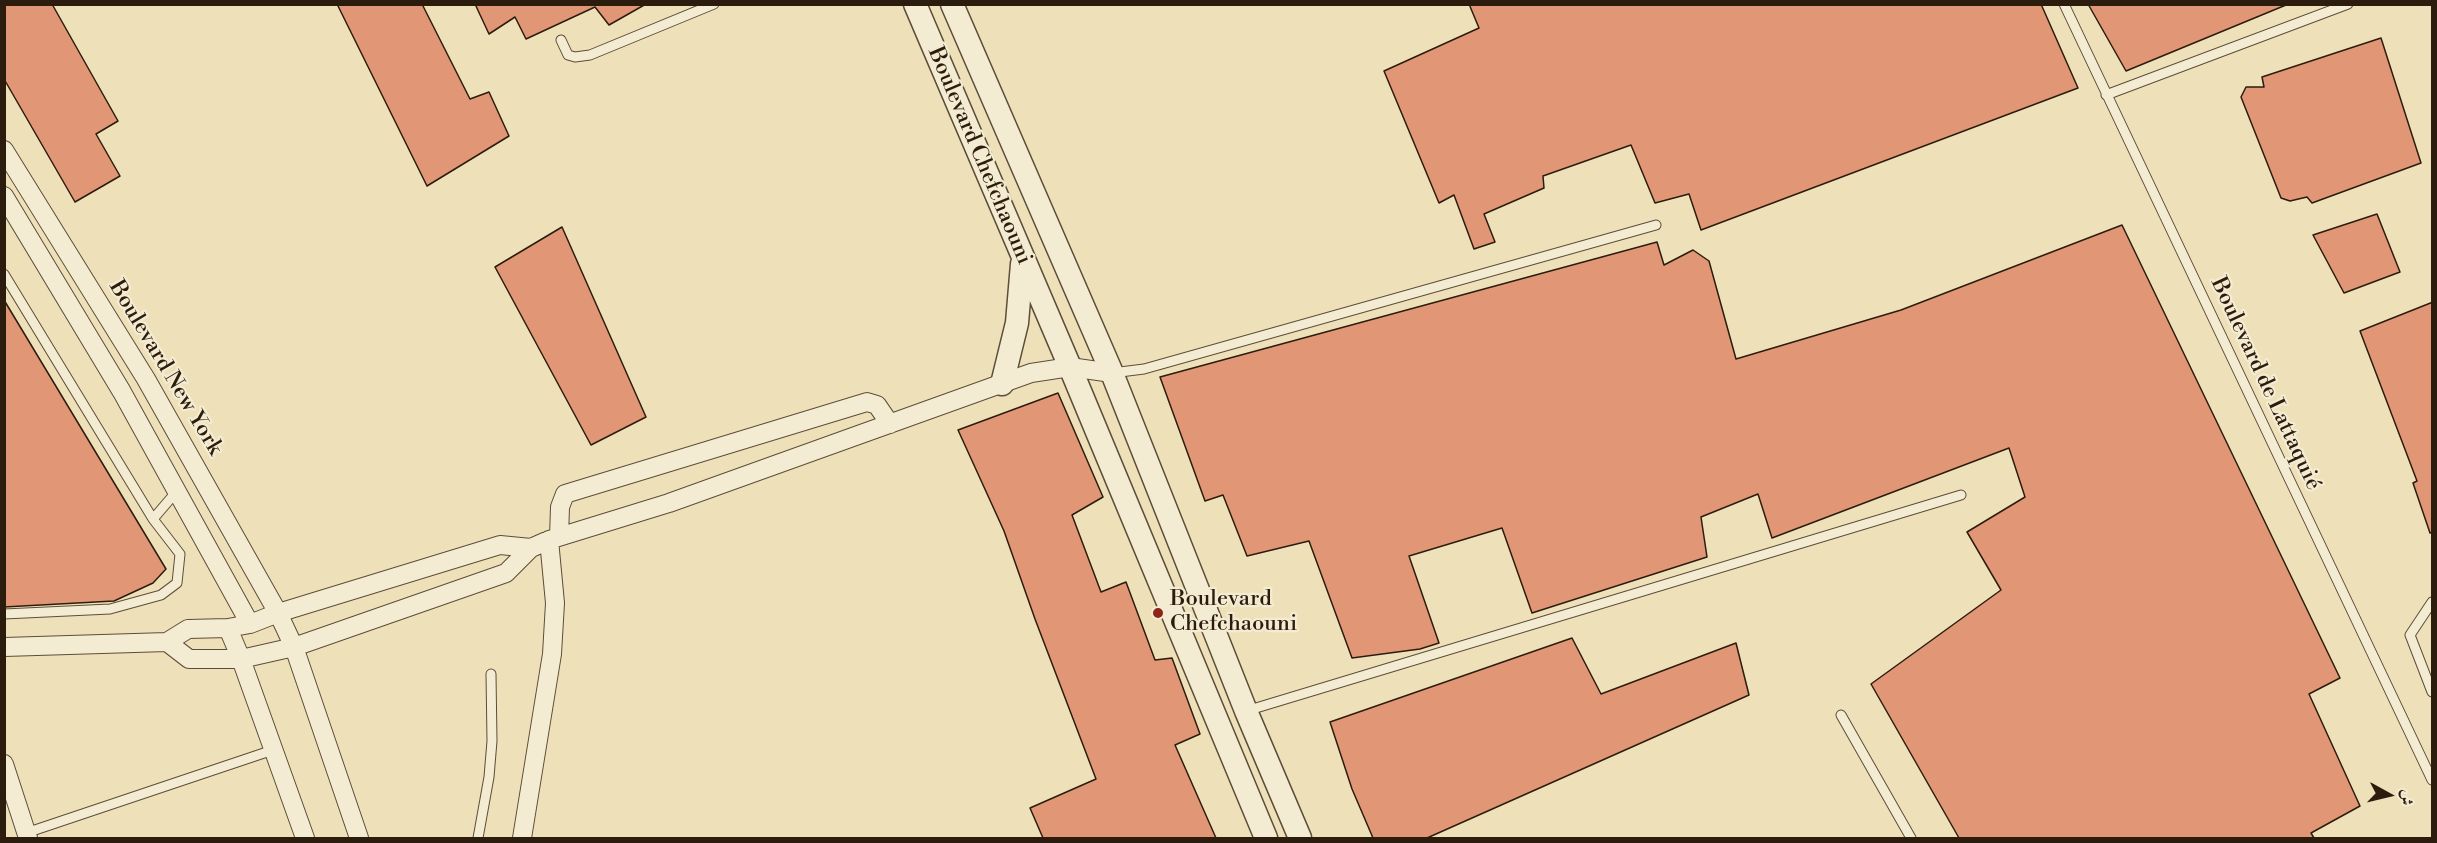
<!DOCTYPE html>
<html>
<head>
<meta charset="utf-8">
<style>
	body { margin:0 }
	#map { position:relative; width:2437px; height:843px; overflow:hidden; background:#eee1b9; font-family:"Libre Bodoni",Amiri,serif }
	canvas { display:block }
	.frame { position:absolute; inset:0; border:6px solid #2c1c0e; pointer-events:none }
	.north { position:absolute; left:2359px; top:765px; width:60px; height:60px; -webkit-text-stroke:4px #f4ecd2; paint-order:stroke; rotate:98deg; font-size:16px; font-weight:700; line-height:24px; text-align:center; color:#2c1c0e }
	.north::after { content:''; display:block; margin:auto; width:21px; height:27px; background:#2c1c0e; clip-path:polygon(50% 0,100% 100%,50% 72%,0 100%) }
</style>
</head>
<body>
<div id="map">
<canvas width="2437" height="843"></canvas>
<div class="frame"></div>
<div class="north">ش</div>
</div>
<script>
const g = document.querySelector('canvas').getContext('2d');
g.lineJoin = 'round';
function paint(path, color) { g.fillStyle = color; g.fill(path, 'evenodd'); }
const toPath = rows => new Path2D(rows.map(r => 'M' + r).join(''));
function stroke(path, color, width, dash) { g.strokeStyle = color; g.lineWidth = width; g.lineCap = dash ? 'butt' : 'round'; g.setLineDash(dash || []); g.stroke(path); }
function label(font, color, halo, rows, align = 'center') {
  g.font = font + ' "Libre Bodoni",serif'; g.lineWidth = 4.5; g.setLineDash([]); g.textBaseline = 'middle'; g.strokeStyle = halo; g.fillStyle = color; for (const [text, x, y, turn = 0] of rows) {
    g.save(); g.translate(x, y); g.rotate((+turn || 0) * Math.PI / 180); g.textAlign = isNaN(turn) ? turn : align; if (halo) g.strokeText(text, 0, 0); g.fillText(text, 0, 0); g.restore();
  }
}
const building = toPath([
	[4,4,52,4,118,121,96,134,120,176,75,202,4,79,4,4],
	[337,4,422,4,470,99,489,92,509,136,427,186,337,4],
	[475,4,646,4,609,25,595,7,526,39,515,17,489,34,475,4],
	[1469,4,2041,4,2078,88,1701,230,1689,194,1655,203,1631,145,1543,176,1544,188,1484,214,1495,242,1474,249,1454,195,1439,203,1384,71,1479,28,1469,4],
	[2088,4,2286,4,2286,5,2126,71,2088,4],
	[2381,38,2421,163,2312,203,2307,197,2290,201,2281,198,2241,97,2246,87,2264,87,2262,77,2381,38],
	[2377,214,2400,272,2344,293,2313,235,2377,214],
	[2122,225,2340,678,2309,694,2360,806,2311,833,2314,838,1959,838,1871,684,2001,590,1967,532,2025,497,2009,448,1772,538,1758,494,1701,517,1707,557,1532,613,1502,528,1409,556,1439,643,1420,649,1352,658,1309,541,1247,556,1223,495,1205,501,1160,377,1657,242,1664,265,1693,250,1709,261,1736,359,1901,310,2122,225],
	[562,227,646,417,591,445,495,267,562,227],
	[4,300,166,569,153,583,114,601,4,607,4,300],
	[2433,302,2433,532,2430,533,2413,483,2417,481,2360,331,2433,302],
	[1058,393,1103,497,1072,515,1101,592,1126,582,1155,660,1172,658,1200,734,1175,745,1216,838,1043,838,1030,808,1096,779,1035,619,1004,531,958,430,1058,393],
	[1572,638,1601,694,1736,643,1749,695,1427,838,1373,838,1352,789,1330,722,1572,638]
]);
paint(building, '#e19676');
stroke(building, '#2c1c0e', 1.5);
const service = toPath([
	[2064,4,2432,780],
	[561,40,568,55,575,57,590,55,714,4],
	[2106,95,2348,4],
	[4,274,153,519],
	[1112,373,1144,369,1656,225],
	[2432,602,2410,635,2432,692],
	[4,614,110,609,161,595,177,583,180,554,153,519,177,491],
	[1246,711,1961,495],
	[1841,715,1911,838],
	[26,833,273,750],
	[478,838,489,777,492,741,491,674]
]);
const minor = toPath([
	[4,150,146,379,278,613,294,647,359,838],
	[4,196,122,392,250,624],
	[559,537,560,507,565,494,867,402,877,405,890,424],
	[228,628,241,659,305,838],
	[167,642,189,659,241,659,294,647,506,573,531,548,549,540,669,503,1031,373,1070,367,1112,373],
	[4,647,167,642,188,629,228,628,250,624,278,613,500,545,531,548],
	[4,764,28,838],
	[522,838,552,654,555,603,549,540]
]);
const tertiary = toPath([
	[915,4,1070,367,1266,838],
	[952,4,1112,373,1246,711,1300,838],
	[1002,384,1017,323,1022,264]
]);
stroke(service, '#5c4d39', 11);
stroke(minor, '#5c4d39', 20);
stroke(tertiary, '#5c4d39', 25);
stroke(service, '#f4ecd2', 9);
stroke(minor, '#f4ecd2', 18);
stroke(tertiary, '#f4ecd2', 22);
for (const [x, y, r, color] of [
	[1158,613,6,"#8f2418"]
]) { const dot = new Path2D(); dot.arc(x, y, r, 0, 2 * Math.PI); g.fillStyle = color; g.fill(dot); stroke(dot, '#f4ecd2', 2); }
label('22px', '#2c1c0e', '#f4ecd2', [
	["Boulevard Chefchaouni",979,156,67],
	["Boulevard New York",165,368,59],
	["Boulevard de Lattaquié",2265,384,65]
]);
label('22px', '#2c1c0e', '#f4ecd2', [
	["Boulevard",1170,600],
	["Chefchaouni",1170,625]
], 'left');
</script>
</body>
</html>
